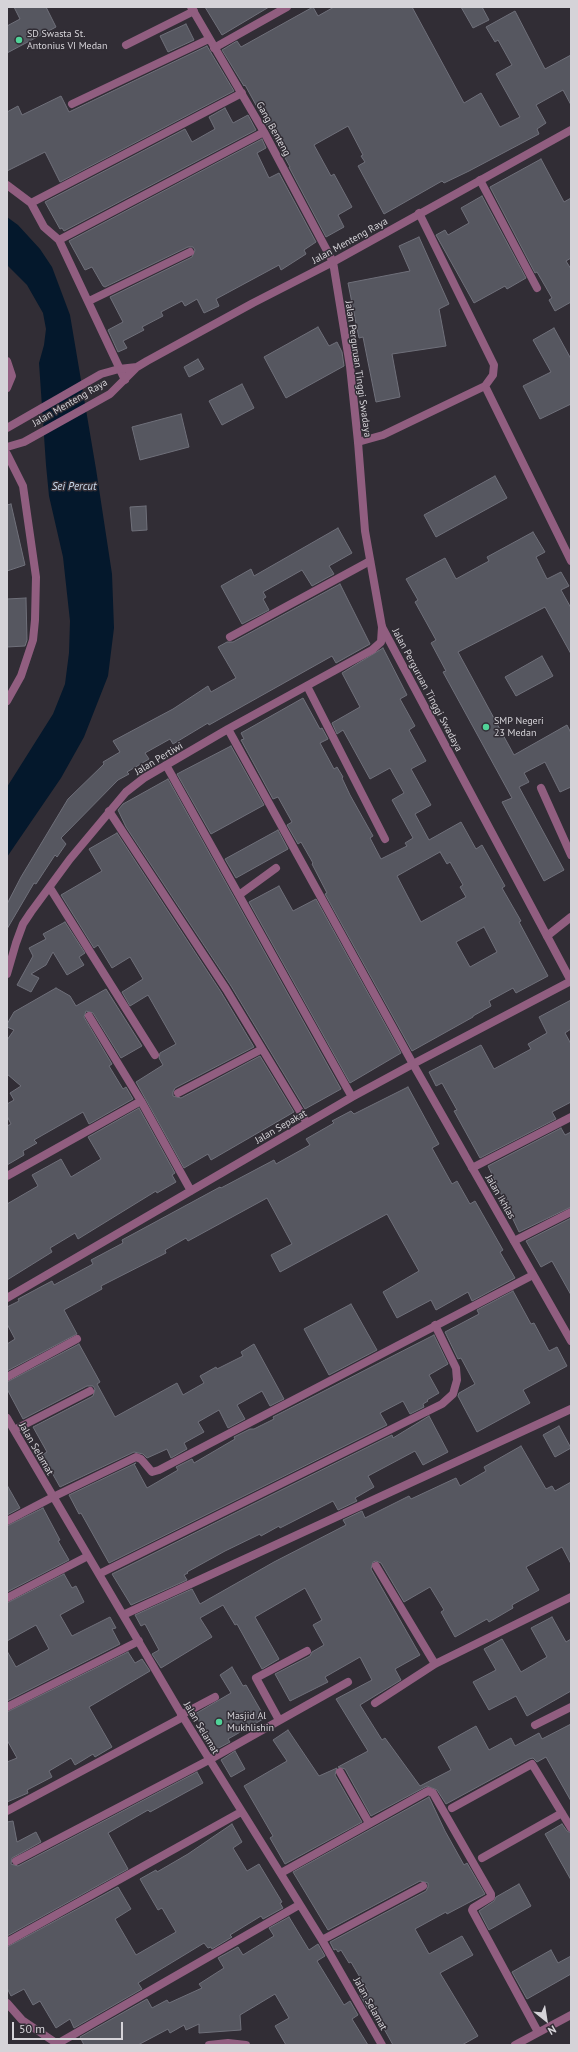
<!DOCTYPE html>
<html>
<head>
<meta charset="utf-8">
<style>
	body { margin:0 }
	#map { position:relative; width:578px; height:2052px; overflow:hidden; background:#312d35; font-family:"PT Sans",sans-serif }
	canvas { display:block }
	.frame { position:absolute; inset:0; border:8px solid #d5d3d8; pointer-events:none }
	.north { position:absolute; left:526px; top:2000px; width:40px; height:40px; -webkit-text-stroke:3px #312d35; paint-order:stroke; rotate:150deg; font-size:11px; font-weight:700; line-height:16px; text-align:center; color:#d5d3d8 }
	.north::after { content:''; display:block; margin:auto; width:14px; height:18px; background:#d5d3d8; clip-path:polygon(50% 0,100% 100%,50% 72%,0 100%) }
	.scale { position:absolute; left:12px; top:2022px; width:111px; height:18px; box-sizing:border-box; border:2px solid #d5d3d8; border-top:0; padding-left:5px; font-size:12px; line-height:14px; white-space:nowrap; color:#d5d3d8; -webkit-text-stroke:3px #312d35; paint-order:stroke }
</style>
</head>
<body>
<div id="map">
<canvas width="578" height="2052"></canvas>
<div class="frame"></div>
<div class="north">N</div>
<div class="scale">50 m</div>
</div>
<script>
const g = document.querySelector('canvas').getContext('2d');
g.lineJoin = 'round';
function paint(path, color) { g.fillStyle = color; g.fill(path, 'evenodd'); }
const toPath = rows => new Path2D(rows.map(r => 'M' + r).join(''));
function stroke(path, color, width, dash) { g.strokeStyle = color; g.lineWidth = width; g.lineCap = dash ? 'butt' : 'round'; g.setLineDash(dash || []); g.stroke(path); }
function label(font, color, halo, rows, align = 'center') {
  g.font = font + ' "PT Sans",sans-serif'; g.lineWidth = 3; g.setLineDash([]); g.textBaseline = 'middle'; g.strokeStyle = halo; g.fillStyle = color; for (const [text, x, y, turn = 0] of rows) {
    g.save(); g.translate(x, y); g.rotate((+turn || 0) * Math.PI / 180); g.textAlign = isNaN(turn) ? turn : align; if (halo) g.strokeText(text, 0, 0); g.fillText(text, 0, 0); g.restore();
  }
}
paint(toPath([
	[7,217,18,225,40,249,52,267,70,315,96,469,112,574,114,628,108,676,84,737,61,778,7,857,7,787,53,714,65,684,69,653,70,621,63,557,49,496,46,465,39,363,44,345,46,329,43,313,27,285,7,265]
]), '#04182c');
const building = toPath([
	[14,7,46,7,56,27,7,53,7,26,20,19,14,7],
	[205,7,269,7,222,35,205,7],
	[313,7,318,16,334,7,412,7,464,103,481,93,500,127,520,117,496,74,512,65,498,40,495,42,486,27,515,11,545,69,571,55,571,105,563,90,536,105,546,123,537,129,539,134,469,171,444,183,442,181,384,214,358,166,365,162,361,156,363,155,348,126,314,145,331,176,334,174,352,207,338,215,344,227,326,237,289,167,290,167,245,85,244,86,222,50,237,41,241,47,313,7],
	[461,7,482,7,489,20,473,28,461,7],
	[186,24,194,40,168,52,160,36,186,24],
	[207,46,234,91,60,182,45,152,7,171,7,112,18,106,22,115,61,96,69,112,207,46],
	[225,108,233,123,248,115,256,130,64,231,62,228,60,229,45,202,185,129,192,142,215,129,209,117,225,108],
	[262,139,266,148,257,153,269,178,279,173,316,242,304,250,306,254,281,270,279,265,216,299,219,306,204,313,197,299,185,306,182,301,161,312,163,316,142,327,144,330,123,341,127,348,118,352,108,330,123,322,110,297,192,257,195,250,193,247,188,247,105,287,103,286,92,267,85,270,69,241,262,139],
	[541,159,564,202,571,198,571,258,566,261,571,269,571,302,555,311,549,300,552,298,537,272,535,273,490,187,541,159],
	[482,196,526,278,507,289,505,286,474,303,436,235,445,230,448,235,469,223,461,208,482,196],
	[419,237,449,304,439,309,446,346,392,354,400,397,376,402,363,337,359,338,348,283,410,271,399,246,419,237],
	[318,327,329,346,337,342,342,352,344,366,286,398,264,357,318,327],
	[554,328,571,359,571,404,540,419,523,386,551,372,533,340,554,328],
	[198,359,204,369,189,377,184,367,198,359],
	[242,384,254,408,222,425,209,401,242,384],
	[181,414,189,447,140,460,132,427,181,414],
	[495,476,507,498,436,537,424,515,495,476],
	[11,504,25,565,7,571,7,505,11,504],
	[146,506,147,530,132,531,130,507,146,506],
	[338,528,352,553,329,566,334,574,312,586,302,570,263,592,266,597,263,599,269,610,242,624,221,586,251,569,254,576,338,528],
	[533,532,545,552,536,557,547,579,561,572,569,586,561,590,571,608,571,654,545,607,458,652,514,755,567,725,571,733,571,787,560,792,545,762,524,773,529,782,519,787,564,870,544,881,502,802,512,798,443,672,446,671,431,643,436,640,415,602,418,600,406,579,445,558,456,579,489,561,487,557,533,532],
	[340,584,370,644,336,663,332,656,209,725,208,723,173,744,170,739,145,753,149,759,127,772,129,774,118,780,61,838,66,844,57,857,55,855,36,884,34,883,7,929,7,904,21,877,68,799,104,764,103,762,120,752,113,741,173,709,208,686,211,692,236,678,218,647,227,642,233,642,340,584],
	[26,598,27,640,25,646,7,647,7,599,26,598],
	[383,648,407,695,400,699,415,726,409,730,426,761,411,769,431,805,415,814,429,840,461,822,476,849,482,845,505,886,502,888,521,921,519,922,548,976,516,993,513,988,489,1001,491,1006,473,1016,473,1017,412,1051,325,894,327,893,312,864,313,863,301,842,298,844,287,825,292,822,278,797,273,799,241,740,244,739,241,733,303,698,320,729,322,728,328,739,320,743,334,769,337,767,343,777,342,778,350,795,373,836,370,838,381,859,407,846,405,843,413,838,392,800,404,793,390,768,370,779,343,730,337,734,332,723,360,707,342,673,383,648],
	[440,852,447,864,450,862,463,885,460,887,466,897,421,922,397,876,440,852],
	[484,927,497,952,470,967,456,942,484,927],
	[542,656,553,676,516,696,505,677,542,656],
	[231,746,264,805,211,834,177,774,231,746],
	[168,779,341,1089,305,1109,231,986,126,827,118,810,123,804,168,779],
	[278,830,288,849,236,878,225,859,278,830],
	[117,833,221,992,254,1047,175,1088,173,1092,173,1096,181,1098,260,1056,294,1112,211,1160,208,1154,184,1168,136,1082,163,1065,159,1058,160,1053,176,1044,148,995,130,1006,122,992,143,979,130,957,112,968,98,945,94,948,61,895,102,871,89,849,117,833],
	[279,886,293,911,316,899,401,1053,350,1083,249,902,279,886],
	[65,922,85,953,79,957,84,965,67,975,53,952,46,965,31,974,39,978,31,992,17,985,33,956,29,948,46,939,43,934,65,922],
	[56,988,70,996,76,1006,106,989,142,1046,121,1058,93,1013,86,1011,84,1017,112,1064,109,1066,123,1089,126,1087,133,1099,89,1124,83,1112,34,1140,37,1143,23,1151,24,1155,7,1165,7,1126,11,1124,7,1116,7,1104,14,1100,10,1093,21,1086,7,1074,7,1040,14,1030,7,1027,7,1024,14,1012,56,988],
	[571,1000,571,1029,565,1033,571,1044,571,1102,552,1112,556,1119,480,1158,454,1111,457,1110,442,1083,436,1086,429,1072,481,1045,494,1069,531,1049,528,1044,547,1033,539,1017,571,1000],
	[408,1087,439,1144,432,1148,452,1184,457,1181,470,1204,475,1201,503,1250,500,1252,515,1278,472,1301,468,1292,436,1310,431,1300,397,1318,383,1292,419,1271,387,1214,280,1272,271,1255,292,1244,267,1198,188,1241,186,1238,165,1250,166,1253,101,1286,102,1289,64,1310,77,1334,7,1371,7,1344,15,1339,7,1324,7,1307,19,1301,18,1299,52,1281,54,1285,93,1264,91,1260,123,1243,122,1240,220,1187,221,1188,274,1160,276,1164,310,1145,306,1139,334,1123,332,1121,351,1111,354,1114,408,1087],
	[139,1108,175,1173,172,1175,176,1182,157,1193,156,1191,78,1239,75,1233,50,1248,52,1252,7,1280,7,1204,38,1186,32,1175,61,1159,71,1177,101,1159,88,1137,139,1108],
	[561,1128,565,1135,571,1132,571,1207,519,1232,488,1166,561,1128],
	[571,1218,571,1295,552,1261,541,1267,526,1241,571,1218],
	[513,1291,531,1324,534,1323,549,1351,557,1347,567,1366,523,1390,530,1403,477,1432,458,1396,459,1393,475,1384,461,1358,458,1359,445,1332,479,1314,477,1310,513,1291],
	[351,1304,377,1350,329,1375,304,1329,351,1304],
	[434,1335,448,1364,429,1375,439,1393,427,1400,428,1401,423,1404,424,1407,410,1414,403,1401,380,1413,387,1425,109,1563,81,1513,79,1514,69,1495,136,1463,134,1464,147,1488,178,1470,176,1467,192,1459,194,1463,235,1439,234,1437,250,1429,254,1429,274,1419,273,1417,434,1335],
	[79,1344,100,1382,97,1384,115,1417,177,1383,183,1395,204,1383,200,1376,216,1367,217,1369,243,1356,241,1352,254,1344,284,1399,270,1406,262,1391,237,1405,245,1419,228,1428,219,1410,198,1422,204,1432,184,1443,187,1449,171,1458,167,1449,147,1458,143,1454,134,1452,60,1487,42,1455,47,1452,33,1427,93,1396,95,1389,93,1386,87,1386,23,1419,7,1389,7,1382,79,1344],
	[429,1416,448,1452,423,1465,415,1451,368,1476,374,1487,355,1498,357,1501,338,1510,333,1501,280,1528,279,1526,261,1536,260,1534,225,1551,187,1572,188,1573,184,1575,187,1580,131,1605,112,1574,392,1435,393,1438,429,1416],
	[559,1426,571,1448,555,1457,543,1435,559,1426],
	[521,1446,546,1489,552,1486,555,1491,571,1482,571,1564,562,1547,526,1567,539,1590,512,1605,513,1608,489,1622,487,1619,455,1637,441,1612,444,1610,430,1587,404,1602,381,1563,376,1561,373,1562,371,1569,420,1655,395,1669,401,1680,360,1705,382,1740,385,1738,420,1786,451,1770,438,1747,476,1726,489,1750,511,1738,515,1746,539,1733,542,1739,571,1724,571,1801,546,1757,537,1762,533,1758,529,1759,446,1804,437,1790,427,1786,371,1816,345,1769,338,1767,368,1751,336,1699,372,1680,360,1657,325,1677,328,1682,290,1701,275,1674,310,1656,312,1652,324,1645,313,1625,322,1620,305,1588,255,1617,279,1659,262,1669,237,1624,235,1625,223,1605,200,1618,212,1637,161,1668,152,1654,159,1650,145,1624,141,1626,135,1615,192,1589,200,1604,274,1562,346,1525,343,1520,362,1511,365,1518,409,1496,411,1499,456,1478,460,1486,486,1471,484,1467,521,1446],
	[7,1485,20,1508,7,1515,7,1485],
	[43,1508,60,1540,58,1541,69,1560,7,1592,7,1526,43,1508],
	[64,1574,72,1588,76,1586,84,1602,60,1615,72,1636,110,1617,116,1628,112,1629,120,1644,7,1701,7,1651,16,1667,49,1649,36,1625,7,1641,7,1603,64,1574],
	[552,1617,566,1642,571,1639,571,1691,527,1716,516,1696,489,1710,473,1682,496,1670,484,1649,502,1639,521,1672,547,1657,531,1628,552,1617],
	[128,1652,135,1663,142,1659,150,1671,89,1707,112,1747,95,1757,93,1754,75,1765,71,1758,49,1771,52,1777,27,1790,28,1793,7,1802,7,1762,17,1758,7,1740,7,1712,128,1652],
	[232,1667,243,1686,246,1685,265,1718,228,1739,230,1742,215,1750,195,1714,231,1693,220,1675,232,1667],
	[288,1730,319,1776,337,1768,335,1775,362,1822,285,1864,270,1838,273,1836,244,1786,287,1761,273,1740,288,1730],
	[235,1751,245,1769,231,1777,221,1760,235,1751],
	[197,1772,203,1783,150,1812,148,1810,108,1833,128,1869,7,1936,7,1822,13,1821,17,1842,36,1832,41,1842,12,1858,11,1864,18,1866,197,1772],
	[429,1797,445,1831,464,1865,467,1863,485,1894,447,1914,446,1912,415,1929,429,1954,462,1936,473,1955,440,1973,478,2036,462,2045,393,2045,372,2007,368,2009,360,1995,368,1991,351,1962,349,1963,341,1950,338,1952,336,1949,334,1950,330,1942,426,1891,428,1887,428,1883,420,1881,328,1930,293,1872,429,1797],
	[232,1824,242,1842,233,1848,247,1871,259,1864,282,1902,280,1903,283,1908,263,1919,261,1916,230,1935,232,1937,212,1949,211,1947,208,1948,204,1943,138,1983,142,1989,74,2028,70,2019,56,2028,40,2001,33,2005,24,1989,11,1996,7,1988,7,1947,118,1887,131,1909,115,1919,136,1955,176,1932,162,1908,158,1910,140,1879,156,1870,157,1872,188,1854,232,1824],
	[562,1824,567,1831,571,1833,571,1880,545,1834,562,1824],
	[519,1884,531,1906,489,1930,479,1911,494,1901,496,1897,519,1884],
	[289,1917,309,1950,318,1944,325,1956,317,1961,344,2005,350,2001,358,2015,352,2019,368,2045,286,2045,275,2026,289,2018,275,1994,240,2015,241,2030,199,2033,199,2024,186,2030,184,2025,170,2033,168,2029,138,2045,84,2045,80,2037,147,1999,152,2008,167,2000,169,2003,202,1988,199,1984,224,1968,218,1958,238,1947,243,1955,274,1936,269,1928,289,1917],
	[551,1950,558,1963,571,1956,571,1974,527,1999,512,1972,551,1950]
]);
paint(building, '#565760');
stroke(building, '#6f707a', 1);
stroke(toPath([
	[191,7,264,132,333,262],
	[126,45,194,11],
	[214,48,287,7],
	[72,104,209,39],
	[480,180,537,288],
	[7,185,31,203,44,227,59,240,125,380],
	[31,203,242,93],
	[419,213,494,365,493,375,485,386],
	[59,240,264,132],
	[89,301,190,252],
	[7,361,12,376,7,388],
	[358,442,383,435,485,386,571,561],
	[7,454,23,486,36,577,35,620,33,640,21,676,7,701],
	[230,637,370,561],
	[307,686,385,839],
	[166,765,352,1097],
	[541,788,571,855],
	[109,811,226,989,307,1123],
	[50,888,155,1055],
	[239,895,276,868],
	[547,936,571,917],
	[7,974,16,943,23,924,31,912,70,859,126,792,144,778,228,729,372,650,381,642,382,627],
	[178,1093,262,1049],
	[141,1101,191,1191],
	[472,1168,571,1117],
	[7,1176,141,1101,89,1016],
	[514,1241,571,1212],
	[7,1298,352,1097,413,1064,228,729],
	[7,1377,77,1339],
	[7,1418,183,1717,322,1940,382,2045],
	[14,1430,90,1391],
	[7,1521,53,1497,136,1457,141,1459,152,1472,159,1470,533,1275],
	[376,1566,435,1664],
	[99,1574,442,1404,453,1394,457,1380,456,1368,435,1325],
	[7,1598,88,1556],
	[123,1615,571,1409],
	[375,1703,435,1664,571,1597],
	[7,1707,139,1641],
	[181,1715,215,1697],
	[279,1720,256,1678,307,1651],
	[535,1725,571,1707],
	[340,1772,369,1823],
	[452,1808,532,1764,571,1828],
	[7,1811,183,1717],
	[482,1858,562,1813],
	[16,1861,209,1760,348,1682],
	[281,1873,428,1791,433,1793,491,1894,491,1897,473,1908,472,1910,538,2032],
	[322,1940,423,1886],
	[7,1942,241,1812],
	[7,2003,22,2020,59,2045],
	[57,2044,299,1905],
	[209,2045,228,2043,246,2045],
	[515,2045,571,2015]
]), '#915e80', 8);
stroke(toPath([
	[333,262,350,366,358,442,365,531,382,627,571,981],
	[7,428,101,374,119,369,137,367],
	[7,447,24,442,110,394,137,367,147,361,253,303,333,262,571,130],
	[571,981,413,1064,571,1341]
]), '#915e80', 8);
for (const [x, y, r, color] of [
	[19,40,4,"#50d398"],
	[486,727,4,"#50d398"],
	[219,1722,4,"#50d398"]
]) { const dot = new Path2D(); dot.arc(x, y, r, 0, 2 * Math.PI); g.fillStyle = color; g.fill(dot); stroke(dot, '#312d35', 1.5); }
label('10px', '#d5d3d8', '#312d35', [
	["SD Swasta St.",27,34],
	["Antonius VI Medan",27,46],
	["SMP Negeri",494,721],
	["23 Medan",494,733],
	["Masjid Al",227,1716],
	["Mukhlishin",227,1728]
], 'left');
label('10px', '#d5d3d8', '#312d35', [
	["Gang Benteng",273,129,61],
	["Jalan Menteng Raya",350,241,-29],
	["Jalan Perguruan Tinggi Swadaya",358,369,82],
	["Jalan Menteng Raya",70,403,-30],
	["Jalan Perguruan Tinggi Swadaya",427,690,62],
	["Jalan Pertiwi",159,759,-31],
	["Jalan Sepakat",281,1127,-30],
	["Jalan Ikhlas",500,1197,60],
	["Jalan Selamat",36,1449,60],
	["Jalan Selamat",201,1728,59],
	["Jalan Selamat",370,2004,61]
]);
label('italic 11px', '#cadbed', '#312d35', [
	["Sei Percut",74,487]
]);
</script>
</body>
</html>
